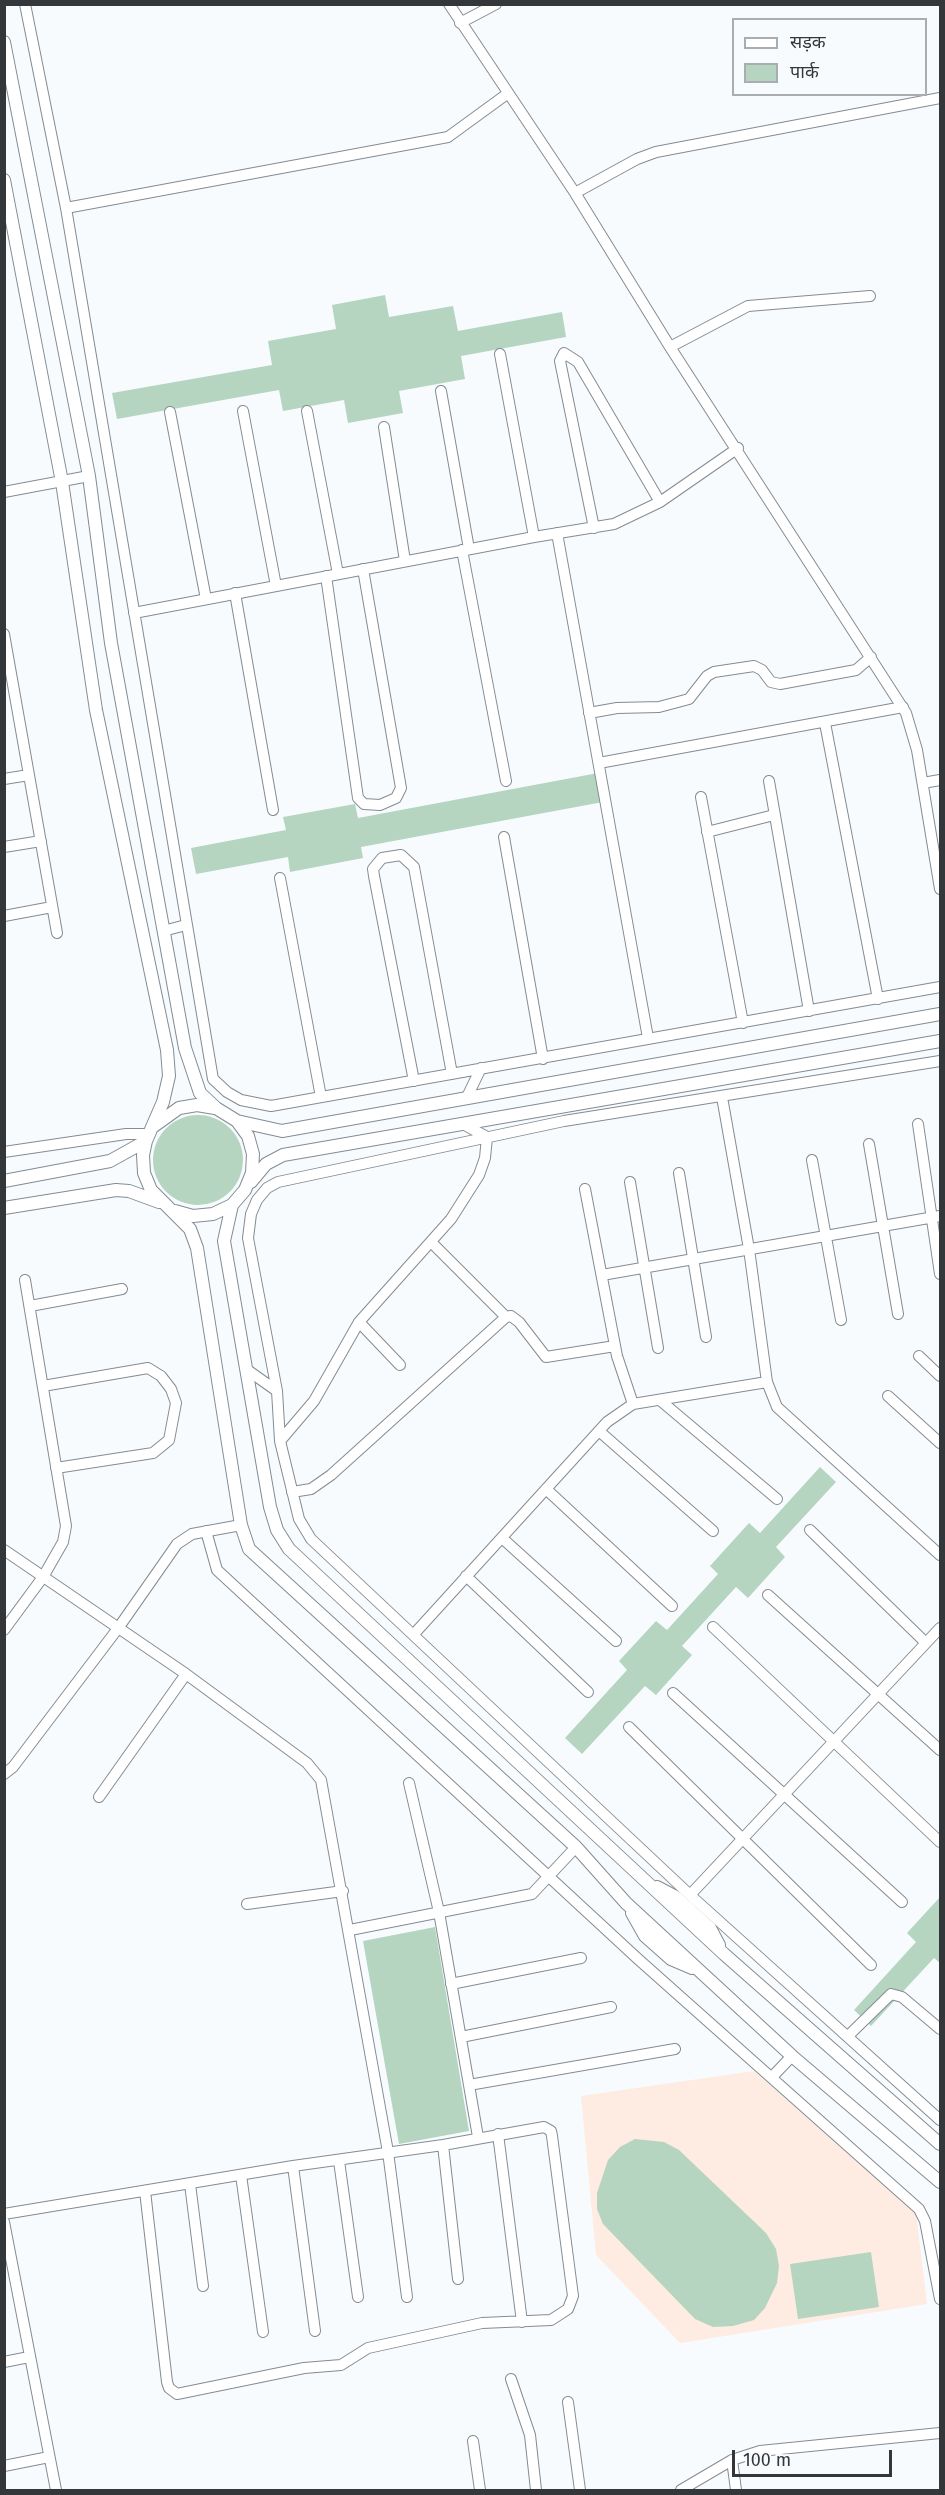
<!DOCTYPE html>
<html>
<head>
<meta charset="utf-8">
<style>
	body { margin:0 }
	#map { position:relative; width:945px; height:2495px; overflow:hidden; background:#f7fbfe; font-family:"Fira Sans","Noto Sans Devanagari",sans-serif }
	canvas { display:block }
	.frame { position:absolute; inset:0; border:6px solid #34373a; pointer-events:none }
	.legend { position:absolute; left:732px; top:18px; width:195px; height:78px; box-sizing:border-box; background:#f7fbfe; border:2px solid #a9adb0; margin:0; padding:8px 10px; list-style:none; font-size:18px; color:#34373a }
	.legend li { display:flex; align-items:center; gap:12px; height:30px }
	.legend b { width:30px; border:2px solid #a9adb0 }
	.scale { position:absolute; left:732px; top:2450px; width:160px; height:27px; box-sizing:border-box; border:3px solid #34373a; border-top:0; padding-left:8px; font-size:18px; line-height:21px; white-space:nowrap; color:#34373a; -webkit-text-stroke:4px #f7fbfe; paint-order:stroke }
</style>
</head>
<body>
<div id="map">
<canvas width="945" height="2495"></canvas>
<div class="frame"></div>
<ul class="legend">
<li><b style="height:8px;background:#fff"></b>सड़क</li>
<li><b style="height:16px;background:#b5d5c1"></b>पार्क</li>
</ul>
<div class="scale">100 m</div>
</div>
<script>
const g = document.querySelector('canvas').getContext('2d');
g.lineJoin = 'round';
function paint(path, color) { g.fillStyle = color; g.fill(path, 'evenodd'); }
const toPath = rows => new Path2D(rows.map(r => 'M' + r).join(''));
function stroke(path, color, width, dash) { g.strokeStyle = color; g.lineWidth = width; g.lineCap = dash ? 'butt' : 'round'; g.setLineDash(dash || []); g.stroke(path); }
paint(toPath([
	[754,2071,916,2213,927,2304,680,2343,596,2255,581,2096]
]), '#feece2');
paint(toPath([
	[385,295,389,317,453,306,458,331,562,312,566,337,461,356,465,379,399,391,403,413,348,423,344,400,283,411,279,390,117,419,112,393,272,365,268,341,336,329,332,305],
	[598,773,603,802,361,847,363,858,290,872,288,857,196,874,191,848,286,830,283,817,355,804,358,818],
	'153 1160a45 45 0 1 1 90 0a45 45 0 1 1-90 0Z',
	[820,1467,836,1482,776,1547,785,1557,748,1598,736,1587,682,1646,692,1655,656,1695,645,1686,582,1754,565,1738,627,1670,619,1661,656,1621,667,1630,718,1574,710,1566,749,1523,760,1533],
	[940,1897,940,1963,934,1958,871,2026,854,2010,916,1942,907,1933],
	[435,1927,469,2131,399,2144,363,1941],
	[635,2139,664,2142,679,2150,766,2233,776,2249,779,2266,777,2283,765,2308,754,2320,733,2326,713,2327,695,2319,603,2224,597,2209,597,2193,608,2160,620,2147],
	[871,2252,879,2307,798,2319,790,2264]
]), '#b5d5c1');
const minor = toPath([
	[25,4,66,208,213,1079,227,1092,241,1100,271,1106,940,987],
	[449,4,575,193,670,347,906,713,917,750,940,889],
	[460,23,496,4],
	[575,193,637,159,656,152,940,98],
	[66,208,448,137,507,94],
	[670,347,748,306,870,296],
	[500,354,534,537],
	[441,391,469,549],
	[243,411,276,586],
	[307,411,338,574],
	[170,412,206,599],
	[384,427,405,561],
	[4,492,89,476],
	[594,528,560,361,564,353,578,362,660,502],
	[557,533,648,1038],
	[462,550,506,781],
	[326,576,358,798,364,804,380,805,396,798,401,788,363,569],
	[235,593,273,810],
	[134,613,534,537,614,524,660,502,738,448],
	[4,634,57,933],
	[589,713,617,708,659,707,689,699,707,676,714,672,754,666,762,670,771,682,780,684,856,670,871,657],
	[825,723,878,999],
	[599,763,903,707],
	[4,779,29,775],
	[769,781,809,1011],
	[923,783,940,780],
	[701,797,743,1023],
	[707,832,774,815],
	[504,837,543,1059],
	[4,847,41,841],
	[280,878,321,1097],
	[4,916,52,907],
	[163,931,186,925],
	[940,1061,564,1121,278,1182,267,1188,257,1200,251,1214,248,1238,277,1391,280,1441,299,1519,311,1539,690,1895,940,2120],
	[414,1081,374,876,373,869,382,858,401,855,414,867,452,1074],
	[467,1097,481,1068],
	[722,1097,749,1249,767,1382,777,1407,940,1555],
	[918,1124,940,1274],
	[869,1144,898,1314],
	[4,1152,126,1134,149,1134],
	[812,1160,841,1320],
	[679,1173,706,1337],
	[630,1182,658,1348],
	[585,1189,617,1356,633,1404],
	[432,1243,506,1317],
	[602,1275,940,1216],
	[30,1306,122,1289],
	[359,1322,400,1365],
	[919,1356,940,1376],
	[246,1369,277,1391],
	[43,1386,148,1368,161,1376,171,1389,176,1403,169,1440,153,1453,56,1468],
	[888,1396,940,1443],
	[661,1401,777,1499],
	[599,1431,713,1531],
	[280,1441,314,1401,359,1322,451,1219,479,1175,485,1158,487,1137,463,1124],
	[546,1489,672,1606],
	[292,1492,311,1489,331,1475,506,1317,511,1316,519,1322,546,1357,615,1346],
	[810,1530,926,1643],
	[206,1531,217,1570,638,1959,919,2209,925,2221,940,2299],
	[502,1538,616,1641],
	[4,1550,186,1674,307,1763,321,1780,388,2152,407,2297],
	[466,1576,588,1692],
	[768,1595,940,1750],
	[713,1627,940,1842],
	[4,1630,43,1577,63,1542,66,1526,25,1280],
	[414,1634,607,1422,633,1404,767,1382],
	[673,1693,902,1902],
	[629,1727,871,1965],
	[4,1774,13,1767,119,1627,177,1544,192,1534,241,1525],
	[409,1783,439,1912,478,2137],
	[99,1797,186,1674],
	[690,1895,940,1628],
	[247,1904,343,1891],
	[350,1930,532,1894,576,1847],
	[451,1984,581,1958],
	[848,2036,891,1994,902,1997,940,2029],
	[461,2037,611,2007],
	[772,2077,792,2056],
	[469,2085,675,2049],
	[498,2134,522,2322],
	[443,2145,458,2279],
	[339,2161,358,2297],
	[293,2166,315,2331],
	[241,2175,263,2332],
	[190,2184,203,2286],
	[4,2214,293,2166,443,2145,544,2127,551,2131,552,2136,573,2296,568,2309,551,2320,482,2323,368,2348,341,2365,304,2368,177,2394,169,2388,167,2382,145,2191],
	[4,2222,56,2490],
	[4,2362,29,2357],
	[511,2379,530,2435,536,2490],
	[568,2402,580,2490],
	[473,2441,480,2490],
	[732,2460,736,2490],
	[4,2466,49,2457],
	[681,2490,732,2460,760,2451,940,2433]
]);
const tertiary = toPath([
	[4,42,89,476,111,643,185,1048,200,1093,216,1108,237,1121,248,1136,253,1154,252,1173,245,1190,232,1205,213,1214,193,1216,175,1211],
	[4,180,62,482,96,710,167,1050,169,1076,163,1102,146,1141,143,1155,144,1173,151,1190,190,1229,197,1248,241,1525,249,1549,576,1847,626,1903,792,2056,940,2182],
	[237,1121,282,1131,940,1014],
	[154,1126,179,1108,197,1105,215,1108],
	[4,1181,110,1161,146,1141],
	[251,1182,266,1164,283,1155,940,1041],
	[232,1205,224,1241,270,1507,277,1530,289,1549,724,1954,940,2144],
	[4,1208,116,1190,129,1191,159,1202],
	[657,1887,676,1897,710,1928,719,1945],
	[632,1913,645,1936,671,1959,692,1968]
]);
stroke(minor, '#838c93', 12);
stroke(tertiary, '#838c93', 14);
stroke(minor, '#fff', 10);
stroke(tertiary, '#fff', 12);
</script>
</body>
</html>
